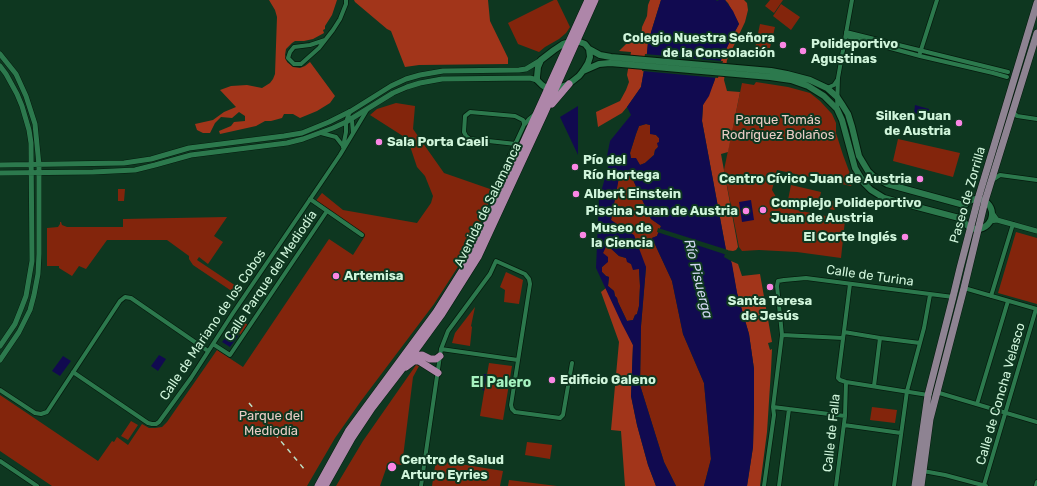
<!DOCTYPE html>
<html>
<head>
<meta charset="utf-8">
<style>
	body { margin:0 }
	canvas { display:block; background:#0e3720 }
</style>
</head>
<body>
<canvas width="1037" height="486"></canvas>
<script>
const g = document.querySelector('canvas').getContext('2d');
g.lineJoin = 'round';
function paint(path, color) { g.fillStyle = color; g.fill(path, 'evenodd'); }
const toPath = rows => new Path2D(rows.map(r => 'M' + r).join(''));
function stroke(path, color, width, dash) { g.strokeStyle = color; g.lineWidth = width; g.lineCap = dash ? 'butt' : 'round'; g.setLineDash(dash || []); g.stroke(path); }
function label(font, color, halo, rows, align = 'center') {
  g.font = font + ' Rubik,sans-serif'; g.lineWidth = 4; g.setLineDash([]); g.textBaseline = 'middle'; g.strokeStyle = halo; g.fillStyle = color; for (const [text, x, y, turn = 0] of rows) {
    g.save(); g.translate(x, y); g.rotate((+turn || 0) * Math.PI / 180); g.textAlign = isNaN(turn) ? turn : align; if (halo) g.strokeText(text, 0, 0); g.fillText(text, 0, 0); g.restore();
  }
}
paint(toPath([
	[554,0,557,0,570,27,566,33,559,39,545,47,539,52,518,44,508,23],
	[770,0,783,0,774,13,765,6],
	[781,4,800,17,791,30,773,16],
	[760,24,775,27,768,56,754,53],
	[756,82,788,87,810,93,820,101,832,114,836,123,836,133,843,155,849,171,854,180,851,186,777,170,772,190,782,207,845,220,841,258,797,252,759,250,742,251,739,247,724,170,742,83,754,85],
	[396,103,415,106,413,129,444,173,490,189,488,206,463,259,434,304,361,401,335,438,307,486,52,486,0,451,0,395,98,461,112,441,114,442,117,437,128,445,142,424,149,428,155,428,162,427,167,422,217,350,243,367,329,239,353,255,365,236,315,202,322,193,343,210,417,223,431,203,433,196,425,176,417,167,410,146,406,138,370,115,377,109],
	[646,124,650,125,651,129,653,134,656,135,659,138,659,142,658,147,655,150,654,155,645,163,640,165,636,159,631,158,630,153,636,134,639,126],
	[898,139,960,153,953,177,893,161],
	[620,171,629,171,651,219,661,226,657,236,652,238,672,281,683,334,704,383,711,459,704,486,676,486,664,462,640,385,641,326,646,267,611,220],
	[791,185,821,192,818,206,788,200],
	[118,189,125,189,124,201,118,201],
	[822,198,836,202,835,209,834,210,820,207,821,199],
	[227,217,214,236,223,242,208,264,199,257,197,260,242,290,239,296,193,265,189,259,189,256,167,240,107,240,86,269,79,266,72,276,59,268,59,266,47,266,47,228,58,227,60,224,60,222,61,222,62,225,67,227,123,227,123,219],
	[1016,232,1037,238,1037,304,998,293],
	[607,245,619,256,626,258,631,264,639,269,640,286,639,306,637,314,635,315,633,320,627,321,618,302,617,298,615,296,614,291,608,286,609,277,606,276,602,272,602,267,605,264,603,253,604,249],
	[506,272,523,280,519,304,504,302,505,290,500,287],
	[475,307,471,326,472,327,470,346,452,343,455,333],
	[238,318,248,325,241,335,239,333,238,335,231,330],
	[489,363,512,366,503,420,480,416],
	[416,365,419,366,413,377,402,465,388,463,380,486,336,486,363,441],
	[872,407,897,410,895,423,870,420],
	[131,421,138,425,128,440,121,436],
	[527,442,552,445,550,459,525,455],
	[436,460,503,471,500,486,432,486],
	[509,480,557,486,508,486]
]), '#83250c');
paint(toPath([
	[269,0,337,0,332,15,325,26,325,29,323,30,324,33,313,39,304,41,295,41,292,43,286,49,285,55,287,62,293,67,300,68,305,66,310,62,335,96,330,103,317,111,300,118,293,114,284,114,282,118,271,121,265,121,256,126,220,134,219,131,231,126,234,122,245,121,245,116,239,112,232,118,221,117,215,123,210,133,203,133,197,130,195,124,213,120,224,112,236,107,220,90,231,86,247,85,262,88,270,83,273,79,275,74,277,17,275,10],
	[354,0,488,0,490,21,508,58,508,64,419,65,405,67,391,31,387,29,355,2],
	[650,0,661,0,648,42,647,53,641,87,627,107,622,113,598,127,596,112,620,101,626,90,629,82,627,75,631,52,619,51,631,39,641,41,642,27,647,16,648,5],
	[725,0,744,0,747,3,748,10,745,22,727,60,724,80,727,91,740,92,728,152,721,154,738,247,736,250,733,251,726,250,702,121,703,105,714,82,721,60,732,37,739,24,728,3],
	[731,261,738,264,742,276,760,274,772,342,768,343,770,350,772,349,771,370,767,432,760,486,747,486,753,447,754,406,754,369,749,334,737,293],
	[606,288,633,345,631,396,637,425,648,465,656,486,625,486,621,431,611,430,619,342,601,292]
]), '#a2351a');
paint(toPath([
	[661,0,716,0,717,1,719,0,725,0,733,11,739,24,732,37,721,60,714,82,709,96,703,105,702,121,726,250,724,257,731,261,732,264,737,293,749,334,754,369,754,406,753,447,747,486,704,486,711,459,704,383,683,334,672,281,652,238,657,236,661,226,651,219,629,171,620,172,611,220,634,235,646,267,641,326,640,385,664,462,676,486,656,486,648,465,637,425,631,396,633,345,622,324,596,268,599,199,611,157,607,156,610,141,631,115,627,107,641,87,647,53,648,42],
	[646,124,650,125,650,134,656,135,659,138,659,142,657,143,658,147,655,150,654,155,645,163,640,165,636,158,631,158,630,153,636,134,639,126],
	[607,245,619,256,626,258,627,262,631,264,633,270,639,269,640,286,639,306,637,314,635,315,633,320,627,321,618,302,617,298,615,296,614,291,608,286,609,277,606,276,602,272,602,267,608,262,608,257,603,253],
	[915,105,929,109,927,116,914,113],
	[578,106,578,155,560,117],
	[751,200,754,220,742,222,739,202],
	[231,331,238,336,230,347,222,342],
	[159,355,166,359,158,371,151,366],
	[63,356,71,361,60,376,52,371],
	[482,374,487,374,484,391,478,385]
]), '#110a50');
paint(toPath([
	[645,54,723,61,718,78,642,71],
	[658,228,728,250,727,255,657,232]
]), '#0e3720');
const minor = toPath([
	[846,32,1008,72],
	[846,36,920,56,993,73,1007,77],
	[325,40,310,45,294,47,290,52,288,58,294,64,301,64,319,48,333,30,340,19,346,4,346,0],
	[920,53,937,0],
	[827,88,834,85,838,79],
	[837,109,838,78,852,0],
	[1013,112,1017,116,1037,119],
	[349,117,352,121,353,133],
	[321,133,336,137,343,146],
	[516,144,470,139,466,136,464,132,465,116,470,112,515,116,523,120,524,123,524,125],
	[343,147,346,132,346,122,350,111],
	[991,181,1000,175,1037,180],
	[310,199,362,235],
	[493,206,493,192,524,125,529,119,535,114],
	[850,284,838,378,840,380,846,382,928,395,930,394],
	[964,288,1037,309],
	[991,296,1013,224],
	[844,332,880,338,920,343],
	[782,335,843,338],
	[213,344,230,355,327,211],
	[441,349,518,360],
	[73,372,148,423,152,424,156,424,159,422,191,378,233,313,340,155,367,110],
	[874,386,880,338],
	[0,390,35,413,41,414,47,412,120,301,125,297,131,298,208,351],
	[936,392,1037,422],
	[977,404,1008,301],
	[773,407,845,416],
	[844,425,901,433],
	[0,461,37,486],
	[923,471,945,475,986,486],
	[984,485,1036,309],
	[421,486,441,349,448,331,490,274,496,261,525,274,529,279,530,284,511,405,512,409,515,412,560,418,563,415,572,363],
	[764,486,774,415,773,407,782,335,777,286,778,281,784,280,806,278,953,297],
	[779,486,789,409],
	[836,486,845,416,846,382],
	[894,486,907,391,924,328,930,295],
	[1036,486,1037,482]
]);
const tertiary = toPath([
	[0,54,16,74,26,96,35,124,39,165,39,254,38,274,34,295,30,310,19,332,0,360],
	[0,66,6,74,17,94,22,106,29,130,31,143,32,261,26,296,21,309,15,324,0,346],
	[0,165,124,163,151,159,189,148,284,136,302,133,329,122,351,111,391,86,406,79,420,75,443,71,519,70,526,69,541,60],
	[0,173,93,172,135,170,155,165,191,155,287,143,303,139,333,128,346,122,393,93,407,87,420,83,442,79,530,78,537,80],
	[992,213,997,220],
	[990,221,997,220,1037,231]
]);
const secondary = toPath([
	[577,41,585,44,589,49,590,57,588,63,583,71,579,76,569,84,556,89,548,89,542,85,537,80,537,77,538,67,541,60,554,50,563,44,570,42,577,41],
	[589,49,600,55,611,57,771,71,787,74,810,80,827,88,837,97,843,106,848,114,852,127,859,156,868,171,873,176,887,184,964,205],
	[583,71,599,64,610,63,770,77,791,80,808,86,824,96,837,109,842,120,855,168,864,183,871,190,884,198,891,200,963,219],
	'962 214a15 15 0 1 1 30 0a15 15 0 1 1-30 0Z'
]);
const primary = toPath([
	[915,486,928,395,953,297,960,268,978,199,1037,3],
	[921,486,930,419,964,288,985,201,1037,33]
]);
const trunk = toPath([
	[552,104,569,84],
	[410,356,422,355,430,359,436,359,440,356],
	[406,367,414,361,419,361,438,373],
	[318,486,349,430,436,312,470,258,487,223,588,0],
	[325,486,352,438,372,408,402,369,442,314,478,257,545,112,595,0]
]);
stroke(minor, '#041b0d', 5.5);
stroke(tertiary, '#041b0d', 6);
stroke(secondary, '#041b0d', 8);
stroke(primary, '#041b0d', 8);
stroke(trunk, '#041b0d', 8);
stroke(minor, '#2c794d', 4);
stroke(tertiary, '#2c794d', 5);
stroke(secondary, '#2c794d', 6);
stroke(primary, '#8e8392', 7);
stroke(trunk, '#ae86a9', 7);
stroke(toPath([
	[249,403,305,470]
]), '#bce1c8', 1.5, [5, 5]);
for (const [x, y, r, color] of [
	[783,45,4,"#fb86e5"],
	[803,51,4,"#fb86e5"],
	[959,123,4,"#fb86e5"],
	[379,142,4,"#fb86e5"],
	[575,167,4,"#fb86e5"],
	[920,179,4,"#fb86e5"],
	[576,194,4,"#fb86e5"],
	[763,210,4,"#fb86e5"],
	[746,211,4,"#fb86e5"],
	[583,235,4,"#fb86e5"],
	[905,237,4,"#fb86e5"],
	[336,276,4,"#fb86e5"],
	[770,287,4,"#fb86e5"],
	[552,380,4,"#fb86e5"],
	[392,467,5,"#fb86e5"]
]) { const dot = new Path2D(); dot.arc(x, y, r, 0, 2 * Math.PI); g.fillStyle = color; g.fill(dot); stroke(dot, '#0e3720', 1.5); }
label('bold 13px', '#d0f5db', '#0e3720', [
	["Colegio Nuestra Señora",775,38,"right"],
	["de la Consolación",775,53,"right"],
	["Polideportivo",811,44],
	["Agustinas",811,59],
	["Silken Juan",951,116,"right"],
	["de Austria",951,131,"right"],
	["Sala Porta Caeli",387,142],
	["Pío del",583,160],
	["Río Hortega",583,175],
	["Centro Cívico Juan de Austria",912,179,"right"],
	["Albert Einstein",584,194],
	["Complejo Polideportivo",771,203],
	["Juan de Austria",771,218],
	["Piscina Juan de Austria",738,211,"right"],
	["Museo de",591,228],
	["la Ciencia",591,243],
	["El Corte Inglés",897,237,"right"],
	["Artemisa",344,276],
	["Santa Teresa",770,301,"center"],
	["de Jesús",770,316,"center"],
	["Edificio Galeno",560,380],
	["Centro de Salud",401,460],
	["Arturo Eyries",401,475]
], 'left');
label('13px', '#eaccc5', '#0e3720', [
	["Parque Tomás",778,120],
	["Rodríguez Bolaños",778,135],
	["Parque del",271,416],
	["Mediodía",271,431]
]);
label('13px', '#d0f5db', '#0e3720', [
	["Paseo de Zorrilla",968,195,-74],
	["Avenida de Salamanca",488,205,-64],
	["Calle Parque del Mediodía",271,276,-56],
	["Calle de Turina",870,276,8],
	["Calle de Mariano de los Cobos",213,325,-56],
	["Calle de Concha Velasco",1001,394,-74],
	["Calle de Falla",832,433,-84]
]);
label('italic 14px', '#d1d7f0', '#0e3720', [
	["Río Pisuerga",698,279,76]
]);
label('bold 14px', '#a6f3c0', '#0e3720', [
	["El Palero",501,383]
]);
</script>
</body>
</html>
